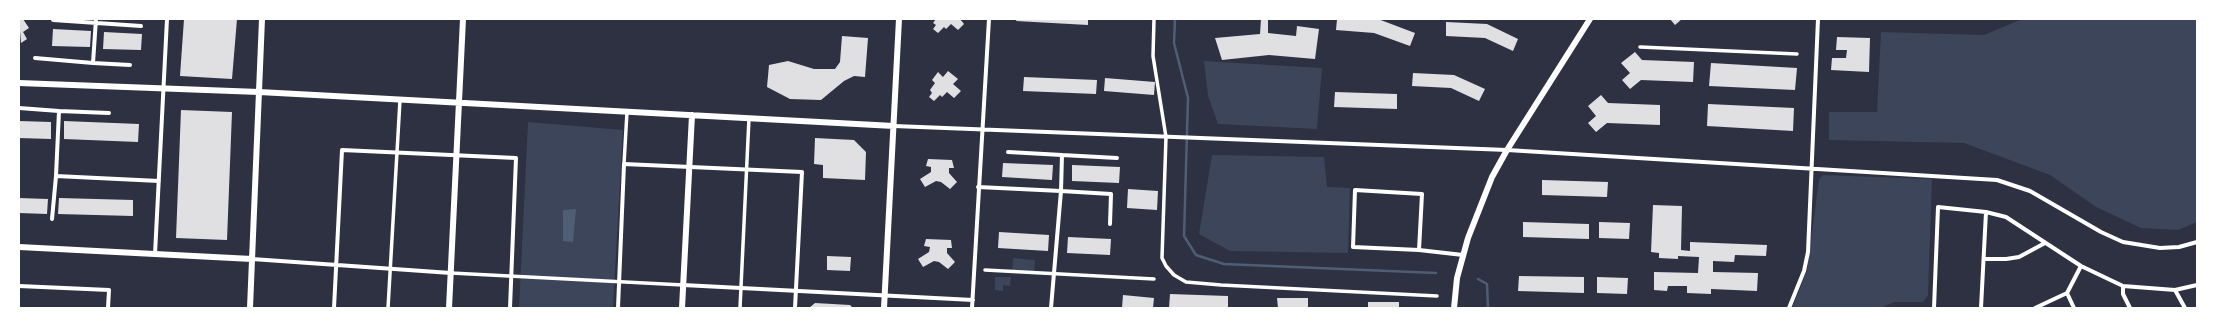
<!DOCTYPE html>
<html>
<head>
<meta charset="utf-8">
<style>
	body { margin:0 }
	#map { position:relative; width:2216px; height:327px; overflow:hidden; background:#2d3142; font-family:Literata,serif }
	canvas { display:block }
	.frame { position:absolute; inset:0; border:20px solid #fff; pointer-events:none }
</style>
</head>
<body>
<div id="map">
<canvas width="2216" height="327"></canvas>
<div class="frame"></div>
</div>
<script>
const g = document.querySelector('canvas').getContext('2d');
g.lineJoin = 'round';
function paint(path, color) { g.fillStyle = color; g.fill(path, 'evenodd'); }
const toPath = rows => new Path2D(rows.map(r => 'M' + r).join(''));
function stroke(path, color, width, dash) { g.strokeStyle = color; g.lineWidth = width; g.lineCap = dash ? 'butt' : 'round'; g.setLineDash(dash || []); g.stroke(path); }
paint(toPath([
	[2022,19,2197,19,2197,222,2178,230,2141,228,2096,207,2050,175,1964,143,1829,140,1829,112,1877,112,1881,32,1984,35],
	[1204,61,1322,68,1317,129,1218,124,1208,96],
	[528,122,623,130,613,308,519,308],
	[1212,155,1324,157,1327,187,1350,188,1348,253,1230,251,1199,234],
	[1823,175,1932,179,1928,295,1923,302,1894,302,1881,308,1792,308,1807,271,1819,179],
	[1013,258,1035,260,1034,273,1012,271],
	[995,277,1011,277,1010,286,1003,285,1003,291,995,290]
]), '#3c4559');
paint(toPath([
	[576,209,573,242,563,241,563,210]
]), '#4f5d75');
stroke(toPath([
	[1175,19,1174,43,1188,98,1184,236,1196,255,1224,264,1436,273],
	[1478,279,1487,284,1488,308]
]), '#4f5d75', 2.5);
paint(toPath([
	[19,19,23,19,29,28,23,32,27,39,21,43],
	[184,19,237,19,232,79,180,76],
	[936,19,960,19,964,24,958,30,951,24,946,29,944,27,938,33,933,29,936,25,933,23],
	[1017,19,1088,19,1088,25,1016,21],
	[1261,19,1268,19,1268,33,1296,36,1297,26,1319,29,1315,59,1269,55,1222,60,1215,38,1260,34],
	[1337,19,1378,19,1415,33,1410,46,1374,33,1336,30],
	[1670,19,1682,19,1675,25],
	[1446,22,1487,24,1518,39,1513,51,1485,38,1446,36],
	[53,29,91,31,90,47,52,46],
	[104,32,142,34,141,50,103,49],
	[842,36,868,38,865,77,854,76,844,81,821,100,790,99,767,87,769,65,788,61,814,69,835,69,840,62],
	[1837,37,1870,38,1869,72,1831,70,1832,58,1846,58,1847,50,1836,50],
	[1635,52,1642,60,1694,62,1693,82,1641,80,1630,89,1622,80,1630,73,1621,63],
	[1711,63,1797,68,1795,90,1709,86],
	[948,71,958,79,953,84,961,91,954,98,947,92,942,97,940,95,934,101,929,97,932,93,930,90,935,83,932,80,938,72,943,77],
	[1413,73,1454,75,1485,89,1479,101,1451,88,1412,86],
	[1024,77,1097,80,1096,94,1023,91],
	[1105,78,1155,82,1154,95,1104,91],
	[1335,92,1397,94,1397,109,1334,107],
	[1601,95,1608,103,1660,105,1660,125,1607,123,1596,132,1588,123,1596,116,1588,106],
	[1708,104,1794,108,1793,131,1707,126],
	[181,110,232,112,227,240,176,238],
	[19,121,51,122,51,139,19,138],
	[64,121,139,124,138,142,64,139],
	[815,138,854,140,866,152,865,180,823,178,823,165,814,164],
	[928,159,952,160,954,168,949,168,949,173,957,182,950,189,941,182,936,181,925,187,920,179,931,172,931,167,926,166],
	[1003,163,1053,165,1052,180,1002,177],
	[1072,165,1120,167,1119,183,1072,181],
	[1542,180,1608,182,1607,197,1542,195],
	[1128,189,1158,191,1157,210,1127,208],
	[19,198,48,199,47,214,19,213],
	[59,198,133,200,133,216,58,214],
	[1653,205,1682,206,1681,250,1690,251,1690,242,1767,245,1766,256,1735,255,1734,262,1713,261,1713,272,1758,273,1757,291,1711,289,1711,294,1687,293,1687,286,1668,286,1667,291,1654,290,1654,272,1698,273,1699,257,1678,256,1678,259,1659,258,1659,253,1651,252],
	[1523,222,1589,224,1589,239,1523,237],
	[1599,222,1630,223,1629,239,1599,238],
	[999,232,1049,235,1048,251,998,248],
	[1068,237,1111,239,1110,255,1067,253],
	[926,239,951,240,952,248,947,248,947,253,955,262,948,269,939,262,934,261,923,267,918,259,929,252,930,247,924,246],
	[827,256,851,257,850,271,827,270],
	[1519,276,1584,277,1584,293,1518,291],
	[1597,277,1628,278,1627,294,1597,293],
	[1170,294,1228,296,1228,308,1169,308],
	[1123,295,1154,298,1153,308,1122,308],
	[1277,298,1308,298,1308,308,1278,308],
	[1368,302,1399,302,1399,308,1368,308],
	[815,303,850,305,853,308,809,308]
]), '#e0e0e3');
stroke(toPath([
	[1154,19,1153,56,1166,137,1162,258,1166,266,1174,275,1186,282,1221,285,1437,296],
	[1640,47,1797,54],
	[624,164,627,112],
	[985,270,1154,279],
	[451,273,683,285],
	[388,308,400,100],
	[740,308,749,118]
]), '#fff', 3.5);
stroke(toPath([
	[96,19,93,63,130,65],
	[53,20,141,26],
	[35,58,93,63],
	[19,108,59,111],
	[109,113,59,111,56,176,159,181],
	[894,126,1507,150,1997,180,2030,191,2101,232,2123,242,2160,248,2179,247,2197,242],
	[1008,152,1062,155],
	[978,187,1061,191,1051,308],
	[52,219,56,176],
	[1110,224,1111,194,1061,191,1062,155,1117,158],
	[1419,250,1422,194,1355,190,1353,247,1419,250,1463,255],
	[155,254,167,19],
	[252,259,451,273],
	[1984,259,2006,259,2019,257,2045,243],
	[683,285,973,300],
	[19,286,109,290,108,308],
	[2123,286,2123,294,2130,308],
	[2175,290,2185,308],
	[2067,293,2074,308],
	[334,308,342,150,516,158,510,308],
	[618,308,624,164,802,172,795,308],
	[972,308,989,19],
	[1789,308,1804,271,1808,252,1818,19],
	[1934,308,1938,207,1986,212,2006,217,2081,266,2123,286,2175,290,2197,285],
	[1981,308,1986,212],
	[2035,308,2067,293,2081,266]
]), '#fff', 4);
stroke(toPath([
	[19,83,259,92,894,126],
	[19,247,252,259],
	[250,308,262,19],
	[449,308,463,19],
	[682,308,692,115],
	[884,308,899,19],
	[1454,308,1457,278,1468,238,1492,177,1507,150,1590,19]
]), '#fff', 6);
</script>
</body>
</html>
